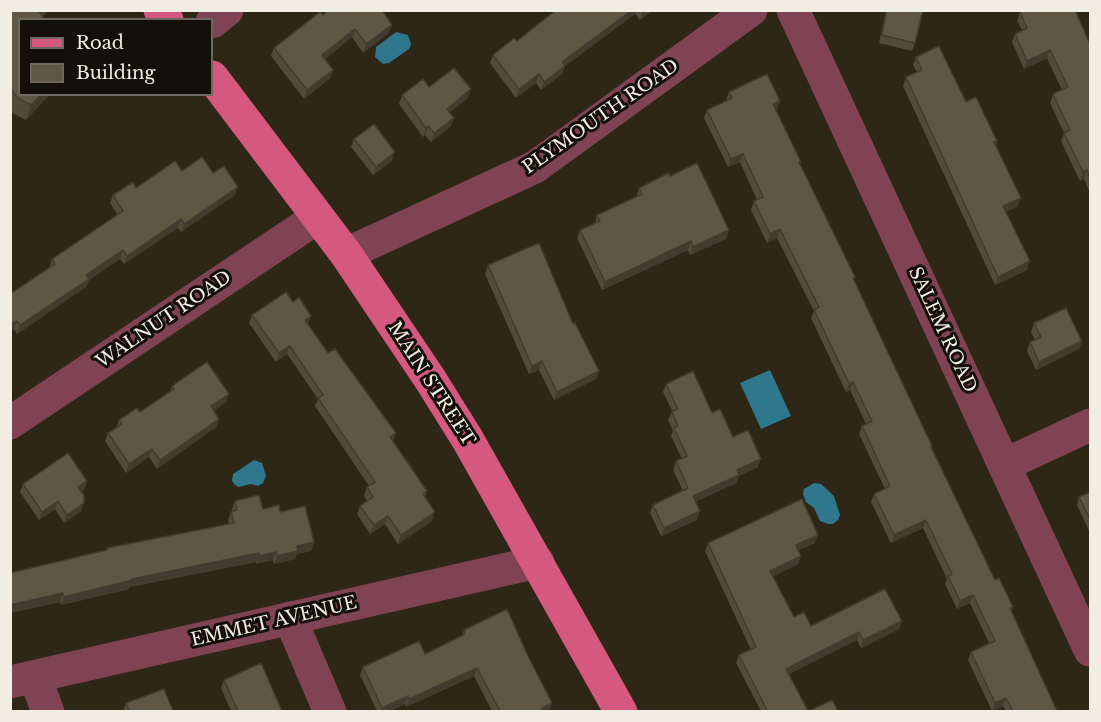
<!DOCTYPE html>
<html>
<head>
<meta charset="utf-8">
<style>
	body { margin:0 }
	#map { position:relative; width:1101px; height:722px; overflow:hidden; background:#2e2616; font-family:"Libre Baskerville",serif }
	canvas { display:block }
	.frame { position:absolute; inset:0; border:12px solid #f2ede3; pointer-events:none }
	.legend { position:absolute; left:18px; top:18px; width:195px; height:78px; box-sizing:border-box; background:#131009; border:2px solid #6c6860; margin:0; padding:8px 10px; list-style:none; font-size:18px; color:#f2ede3 }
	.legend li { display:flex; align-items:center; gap:12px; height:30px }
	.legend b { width:30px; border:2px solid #6c6860 }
</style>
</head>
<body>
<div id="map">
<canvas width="1101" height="722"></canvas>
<div class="frame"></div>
<ul class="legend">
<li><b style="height:8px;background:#d4587f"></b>Road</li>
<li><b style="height:16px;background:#5f5645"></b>Building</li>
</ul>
</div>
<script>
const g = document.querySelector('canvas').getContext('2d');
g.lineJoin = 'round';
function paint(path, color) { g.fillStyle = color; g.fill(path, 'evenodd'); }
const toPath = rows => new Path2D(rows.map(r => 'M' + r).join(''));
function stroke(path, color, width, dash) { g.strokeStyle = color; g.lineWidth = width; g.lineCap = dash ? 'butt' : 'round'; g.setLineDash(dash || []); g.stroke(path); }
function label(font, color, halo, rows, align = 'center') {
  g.font = font + ' "Libre Baskerville",serif'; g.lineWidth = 6; g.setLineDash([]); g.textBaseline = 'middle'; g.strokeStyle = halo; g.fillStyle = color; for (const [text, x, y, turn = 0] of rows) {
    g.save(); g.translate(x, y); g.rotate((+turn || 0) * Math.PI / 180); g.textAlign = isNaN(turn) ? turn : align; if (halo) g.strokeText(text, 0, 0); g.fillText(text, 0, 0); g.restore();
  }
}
paint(toPath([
	[396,32,408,35,411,44,409,49,389,63,383,64,375,57,376,47],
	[770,370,791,416,761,429,740,383],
	[254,460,262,463,266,476,263,483,258,486,251,484,238,487,235,485,232,481,233,474],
	[814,483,821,484,834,496,840,515,838,520,833,524,828,524,820,521,814,508,806,502,803,494,804,489]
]), '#2f778c');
stroke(toPath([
	[793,10,1090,650],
	[212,22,227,10],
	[346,254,535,167,751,10],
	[10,423,318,217],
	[1004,465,1090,425],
	[290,618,330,712],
	[35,677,48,712],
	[10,682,538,562]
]), '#7f4354', 33);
stroke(toPath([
	[160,10,167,20],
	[212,77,346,254,430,379,468,440,621,712]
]), '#d4587f', 33);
paint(toPath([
	[10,10,49,10,42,17,50,94,26,120,14,114,10,110],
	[554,10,653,10,640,20,635,14,565,66,562,74,541,90,536,83,516,98,490,63,493,55,517,41,553,13],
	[886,10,923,10,915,43,912,51,879,43],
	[1020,12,1090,44,1090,193,1084,179,1080,181,1061,141,1064,133,1050,103,1053,94,1062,90,1047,58,1024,69,1012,42,1015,34,1022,30,1017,21],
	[323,15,389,33,363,53,352,37,325,59,333,70,330,78,304,99,271,56,274,48],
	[916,57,966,102,997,141,996,146,1018,206,1006,212,1027,270,995,285,903,86,906,77,917,72,913,65],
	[429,87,468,98,450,112,451,126,431,142,425,135,423,137,399,104,402,95],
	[729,92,777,109,776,110,801,162,800,164,855,277,854,280,932,448,995,580,1013,607,1011,611,1057,711,1006,711,1003,706,992,711,968,660,971,652,989,643,970,603,957,609,945,584,947,579,923,528,891,543,871,502,874,494,885,489,859,434,862,426,866,424,850,390,846,392,811,318,814,311,777,238,767,243,751,210,754,201,757,200,740,162,728,167,704,118,707,110,726,101],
	[354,139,392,161,373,175,351,147],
	[182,171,213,173,235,195,181,232,178,228,124,264,120,259,89,280,86,287,17,334,14,329,10,331,10,294,49,268,52,259,118,215,110,203,113,195,136,188],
	[670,176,726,239,690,255,688,250,602,290,577,238,580,230,595,223,597,215,636,197,639,188],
	[488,265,573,324,599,371,596,379,554,400,539,370,529,374,485,274],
	[293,302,328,353,396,433,393,441,427,491,425,497,432,521,398,544,385,524,370,534,357,514,360,506,367,501,364,496,367,487,369,486,315,406,318,399,287,354,276,362,249,323,252,315],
	[1034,323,1082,341,1079,349,1036,370,1027,351,1030,342,1035,340,1031,332],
	[666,384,712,413,758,467,739,476,736,483,695,502,697,520,661,536,650,513,653,505,683,491,673,470,676,461,682,459,671,436,673,431,668,420,672,411,663,392],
	[172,386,229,394,226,402,214,411,219,419,216,427,157,469,149,457,126,473,105,441,108,433,116,428,119,420,140,412,170,391],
	[87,481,84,490,81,491,84,503,80,512,64,523,55,509,39,520,20,492,23,484],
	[1090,492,1090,533,1077,505,1079,497],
	[235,501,263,509,280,512,314,542,311,551,297,554,295,559,274,564,273,560,256,564,256,562,130,587,129,589,61,605,60,602,10,613,10,573,106,550,107,548,229,524,228,520,231,512,233,512,232,509],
	[708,543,815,543,798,550,798,564,773,576,794,617,811,626,902,621,899,629,861,648,857,640,789,674,808,711,761,711,736,663,739,655,751,650,705,551],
	[464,630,549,711,492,711,474,676,406,707,405,704,390,711,377,711,360,675,363,667,425,654,462,636],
	[224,680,282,711,231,711,221,688],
	[126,703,173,711,123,711]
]), '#524a3b');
paint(toPath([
	[49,10,39,20,38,11],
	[632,10,637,10,635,14,559,70,562,62],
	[645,10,653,10,640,20,643,12],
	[392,25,389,33,363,53,366,44],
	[355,29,352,37,319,63,322,55],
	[1050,50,1047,58,1024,69,1027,61],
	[565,66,562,74,541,90,544,82],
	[333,70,330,78,304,99,307,90],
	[539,74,536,83,516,98,519,89],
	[471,89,468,98,444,117,447,109],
	[42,94,50,94,26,120,31,105],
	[780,101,777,109,770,113,773,104],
	[454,118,451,126,431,142,434,133],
	[428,126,425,135,423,137,426,128],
	[395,152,392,161,373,175,376,167],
	[743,154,740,162,728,167,731,159],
	[1087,170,1084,179,1080,181,1083,172],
	[238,187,235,195,181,232,184,224],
	[1021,198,1018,206,1000,215,1003,206],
	[181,219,178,228,124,264,127,256],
	[780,229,777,238,767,243,770,234],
	[729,230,726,239,690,255,693,247],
	[691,241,688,250,602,290,605,282],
	[123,250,120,259,89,280,86,287,17,334,20,325,86,275],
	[1030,261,1027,270,995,285,998,277],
	[311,316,308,324,305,320],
	[17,321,14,329,10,331,10,325],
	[1082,341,1079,349,1036,370,1039,362],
	[290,346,287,354,276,362,279,353],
	[542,361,539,370,529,374,532,366],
	[599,371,596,379,554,400,557,392],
	[853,382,850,390,846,392,849,383],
	[229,394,226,402,208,415,211,406],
	[219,419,216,427,157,469,160,460],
	[396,433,393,441,390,437],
	[152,449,149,457,126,473,129,464],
	[761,459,758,467,739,476,736,483,690,504,693,496,737,470],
	[87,481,84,490,75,496,78,487],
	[58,501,55,509,39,520,42,512],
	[84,503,80,512,64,523,67,515],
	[700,511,697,520,661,536,664,528],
	[435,512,432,521,398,544,401,535],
	[388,516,385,524,370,534,374,525],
	[926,520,923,528,891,543,894,535],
	[818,535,815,543,793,553,796,545],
	[314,542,311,551,297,554,295,559,274,564,277,556,297,546],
	[276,552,273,560,256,564,259,556],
	[259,553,256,562,130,587,129,589,61,605,64,597,132,579],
	[801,556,798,564,767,579,770,571],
	[63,593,60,602,10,613,10,605],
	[973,595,970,603,957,609,960,601],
	[902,621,899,629,861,648,863,640],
	[859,632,857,640,784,676,786,669],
	[477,668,474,676,406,707,409,699],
	[408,696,405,704,390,711,381,711,382,708],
	[1006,698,1003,706,992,711,995,703],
	[552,703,549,711,541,711,542,708]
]), '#423c30');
const building = toPath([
	[10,10,38,10,45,20,20,20,20,94,42,94,31,105,19,99,10,89,10,10],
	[328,10,382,10,392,25,366,44,355,29,322,55,333,70,307,90,274,48,320,12,323,15,328,10],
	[556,10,632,10,562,62,565,66,544,82,539,74,519,89,493,55,514,38,517,41,556,10],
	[887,10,923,10,915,43,882,35,887,10],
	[1024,10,1075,10,1090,44,1090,178,1087,170,1083,172,1064,133,1070,130,1053,94,1068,87,1050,50,1027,61,1015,34,1027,28,1020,12,1024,10],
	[939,46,966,102,976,97,997,141,994,142,1021,198,1003,206,1030,261,998,277,906,77,922,70,916,57,939,46],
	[454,68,471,89,447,109,454,118,434,133,428,126,426,128,402,95,423,79,429,87,454,68],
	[767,74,780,101,773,104,801,162,799,162,855,277,853,278,932,446,931,447,995,580,999,578,1013,607,1010,608,1057,711,1013,711,1006,698,995,703,971,652,995,641,973,595,960,601,948,576,952,574,926,520,894,535,874,494,890,486,862,426,872,421,853,382,849,383,814,310,819,307,780,229,770,234,754,201,763,197,743,154,731,159,707,110,732,98,729,92,767,74],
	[374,124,395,152,376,167,354,139,374,124],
	[202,157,213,173,224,166,238,187,184,224,181,219,127,256,123,250,86,275,89,279,20,325,17,321,10,325,10,294,55,264,52,259,123,211,113,195,133,182,136,188,175,161,182,171,202,157],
	[697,163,729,230,693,247,691,241,605,282,580,230,600,221,597,215,642,194,639,188,669,173,670,176,697,163],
	[539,243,573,324,575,323,599,371,557,392,542,361,532,366,488,265,539,243],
	[286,292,293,302,299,297,311,316,305,320,328,353,335,349,396,433,390,437,427,491,423,494,435,512,401,535,388,516,374,525,360,506,373,497,367,487,375,482,318,398,323,395,290,346,279,353,252,315,286,292],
	[1066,308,1082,341,1039,362,1030,342,1041,337,1034,323,1066,308],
	[207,362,229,394,211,406,219,419,160,460,152,449,129,464,108,433,122,424,119,420,137,408,140,412,174,389,172,386,207,362],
	[693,371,712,413,720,409,733,437,748,430,761,459,737,470,739,475,693,496,700,511,664,528,653,505,688,488,676,461,687,456,674,428,678,426,672,411,678,409,666,384,693,371],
	[68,453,87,481,78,487,84,495,84,503,67,515,58,501,42,512,23,484,68,453],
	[1090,492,1090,519,1079,497,1090,492],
	[259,495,263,509,279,505,280,512,305,506,314,542,297,546,298,551,277,556,276,552,259,556,259,553,132,579,133,580,64,597,63,593,10,605,10,573,107,550,107,548,234,523,231,512,237,510,235,501,259,495],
	[802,499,818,535,796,545,801,556,770,571,794,617,804,612,811,626,885,589,902,621,863,640,859,632,786,669,808,711,766,711,767,710,739,655,756,647,708,543,802,499],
	[507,609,527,654,552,703,542,708,543,711,500,711,477,668,409,699,408,696,382,708,363,667,419,641,425,654,465,634,464,630,507,609],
	[261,663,282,711,238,711,224,680,261,663],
	[164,689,173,711,129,711,126,703,164,689],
	[832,700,838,711,809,711,832,700]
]);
paint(building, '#5f5645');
stroke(building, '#423c30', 1.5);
label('18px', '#f2ede3', '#131009', [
	["PLYMOUTH ROAD",601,117,-35],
	["WALNUT ROAD",164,320,-34],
	["SALEM ROAD",942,330,65],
	["MAIN STREET",431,384,57],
	["EMMET AVENUE",274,622,-13]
]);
</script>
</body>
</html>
